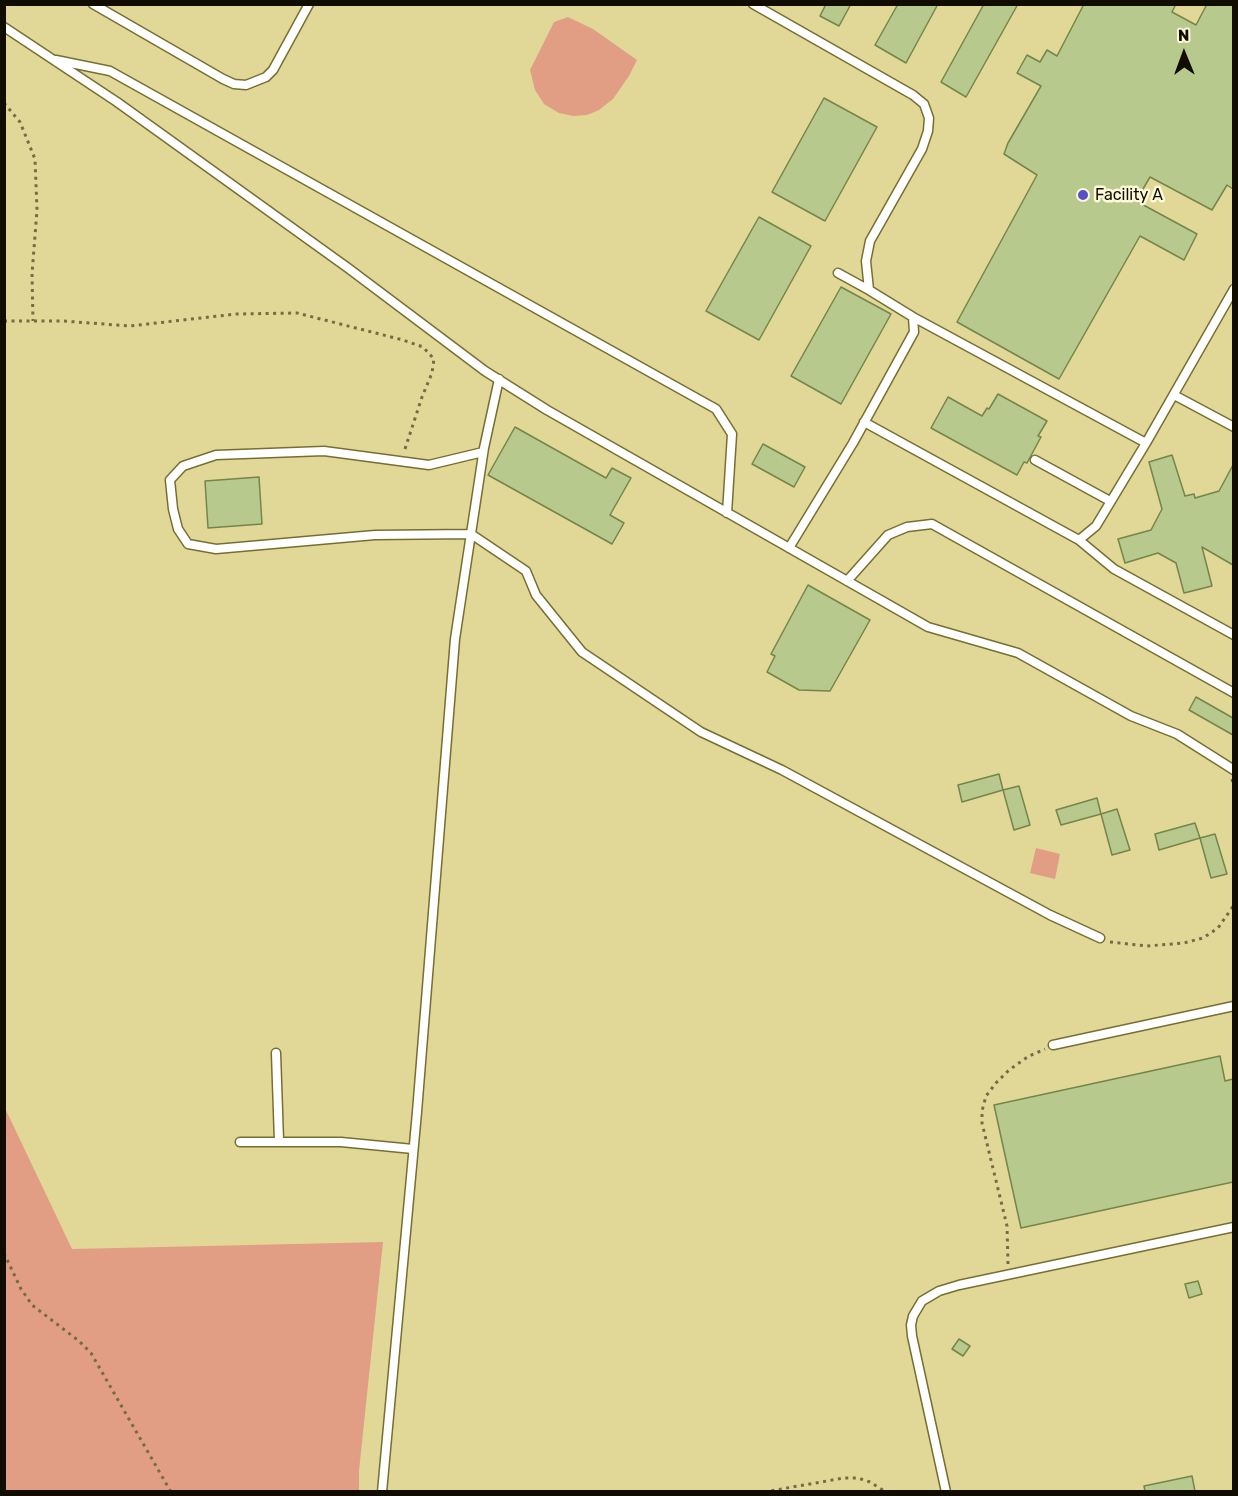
<!DOCTYPE html>
<html>
<head>
<meta charset="utf-8">
<style>
	body { margin:0 }
	#map { position:relative; width:1238px; height:1496px; overflow:hidden; background:#e1d897; font-family:Rubik,sans-serif }
	canvas { display:block }
	.frame { position:absolute; inset:0; border:6px solid #100d00; pointer-events:none }
	.north { position:absolute; left:1154px; top:24px; width:60px; height:60px; -webkit-text-stroke:4px #fcf8d8; paint-order:stroke; rotate:359deg; font-size:16px; font-weight:700; line-height:24px; text-align:center; color:#100d00 }
	.north::after { content:''; display:block; margin:auto; width:21px; height:27px; background:#100d00; clip-path:polygon(50% 0,100% 100%,50% 72%,0 100%) }
</style>
</head>
<body>
<div id="map">
<canvas width="1238" height="1496"></canvas>
<div class="frame"></div>
<div class="north">N</div>
</div>
<script>
const g = document.querySelector('canvas').getContext('2d');
g.lineJoin = 'round';
function paint(path, color) { g.fillStyle = color; g.fill(path, 'evenodd'); }
const toPath = rows => new Path2D(rows.map(r => 'M' + r).join(''));
function stroke(path, color, width, dash) { g.strokeStyle = color; g.lineWidth = width; g.lineCap = dash ? 'butt' : 'round'; g.setLineDash(dash || []); g.stroke(path); }
function label(font, color, halo, rows, align = 'center') {
  g.font = font + ' Rubik,sans-serif'; g.lineWidth = 5; g.setLineDash([]); g.textBaseline = 'middle'; g.strokeStyle = halo; g.fillStyle = color; for (const [text, x, y, turn = 0] of rows) {
    g.save(); g.translate(x, y); g.rotate((+turn || 0) * Math.PI / 180); g.textAlign = isNaN(turn) ? turn : align; if (halo) g.strokeText(text, 0, 0); g.fillText(text, 0, 0); g.restore();
  }
}
paint(toPath([
	[568,17,593,29,637,60,629,76,613,99,599,110,587,115,573,116,559,113,544,104,535,90,530,70,554,22],
	[1036,848,1060,854,1055,879,1030,873],
	[4,1106,72,1249,383,1242,359,1471,359,1491,5,1491]
]), '#e19e85');
const building = toPath([
	[826,4,851,4,839,26,820,16,826,4],
	[898,4,938,4,906,63,875,45,898,4],
	[984,4,1018,4,966,97,941,82,984,4],
	[1084,4,1176,4,1172,12,1196,25,1207,4,1233,4,1233,189,1227,185,1212,210,1150,177,1136,201,1197,234,1184,260,1140,236,1059,379,957,322,1037,175,1004,154,1008,143,1041,86,1017,73,1027,55,1040,62,1047,50,1057,56,1084,4],
	[824,98,877,127,825,221,772,192,824,98],
	[759,217,811,246,759,340,706,311,759,217],
	[841,287,891,314,841,404,791,376,841,287],
	[998,394,1047,421,1038,436,1041,437,1027,463,1024,462,1017,475,931,428,948,397,982,416,987,408,989,409,998,394],
	[515,427,606,478,612,468,631,478,610,515,624,523,612,544,488,475,515,427],
	[763,444,805,467,794,487,752,464,763,444],
	[1172,455,1185,496,1194,494,1195,498,1219,491,1233,465,1233,565,1202,547,1212,586,1184,593,1176,563,1158,553,1125,563,1118,539,1151,530,1162,509,1149,462,1172,455],
	[259,477,262,524,208,528,205,481,259,477],
	[808,585,870,620,830,691,799,690,767,672,775,656,771,654,808,585],
	[1196,697,1233,718,1233,735,1189,710,1196,697],
	[999,774,1003,790,962,802,958,785,999,774],
	[1019,786,1030,825,1014,830,1003,790,1019,786],
	[1097,798,1101,814,1061,825,1056,810,1097,798],
	[1117,809,1130,850,1112,855,1101,814,1117,809],
	[1195,823,1200,838,1159,850,1155,834,1195,823],
	[1215,834,1227,874,1211,878,1200,838,1215,834],
	[1220,1056,1225,1081,1233,1079,1233,1182,1021,1228,994,1105,1220,1056],
	[1198,1281,1202,1294,1189,1298,1185,1284,1198,1281],
	[959,1339,970,1346,963,1356,952,1349,959,1339],
	[1192,1476,1195,1491,1145,1491,1144,1486,1192,1476]
]);
paint(building, '#b7c98c');
stroke(building, '#75854a', 1.5);
const service = toPath([
	[93,4,223,79,234,84,246,85,266,77,273,70,309,4],
	[753,4,913,95,924,104,929,118,928,131,922,149,870,241,866,261,869,290,913,317,914,332,853,443,789,548],
	[4,27,117,102,348,268,485,371,547,410,928,627,1018,653,1131,716,1177,734,1234,770],
	[56,60,110,71,716,409,732,434,727,513],
	[838,273,869,290],
	[1174,395,1234,427],
	[864,422,1079,540,1096,526,1146,443,913,317],
	[1146,443,1234,289],
	[483,452,429,465,324,451,216,455,183,466,170,480,173,509,178,529,188,544,216,549,375,535,471,534,526,571,536,595,582,652,701,732,782,770,1050,915,1100,938],
	[1035,460,1110,501],
	[1079,540,1114,569,1234,635],
	[847,581,888,535,907,527,932,524,1234,693],
	[1053,1045,1234,1006],
	[276,1053,279,1141],
	[240,1142,341,1142,413,1149],
	[382,1492,417,1112,455,639,484,448,499,379],
	[946,1492,912,1336,911,1325,913,1316,922,1301,939,1291,959,1285,1234,1227]
]);
stroke(service, '#776f30', 11);
stroke(toPath([
	[4,103,20,122,35,159,37,210,32,274,33,321],
	[4,321,63,321,130,326,236,314,297,313,403,340,423,347,434,359,432,373,422,397,404,452],
	[1232,779,1234,787],
	[1110,942,1147,946,1184,943,1203,938,1218,928,1234,905],
	[4,1253,21,1289,32,1305,79,1341,91,1353,171,1492],
	[1008,1264,1007,1226,982,1123,982,1111,986,1096,996,1083,1009,1070,1029,1056,1045,1049],
	[764,1492,844,1478,858,1478,870,1482,886,1492]
]), '#726c47', 3, [3, 4.5]);
stroke(service, '#fff', 8);
for (const [x, y, r, color] of [
	[1083,195,6,"#594fc7"]
]) { const dot = new Path2D(); dot.arc(x, y, r, 0, 2 * Math.PI); g.fillStyle = color; g.fill(dot); stroke(dot, '#fcf8d8', 2); }
label('16px', '#100d00', '#fcf8d8', [
	["Facility A",1095,195]
], 'left');
</script>
</body>
</html>
